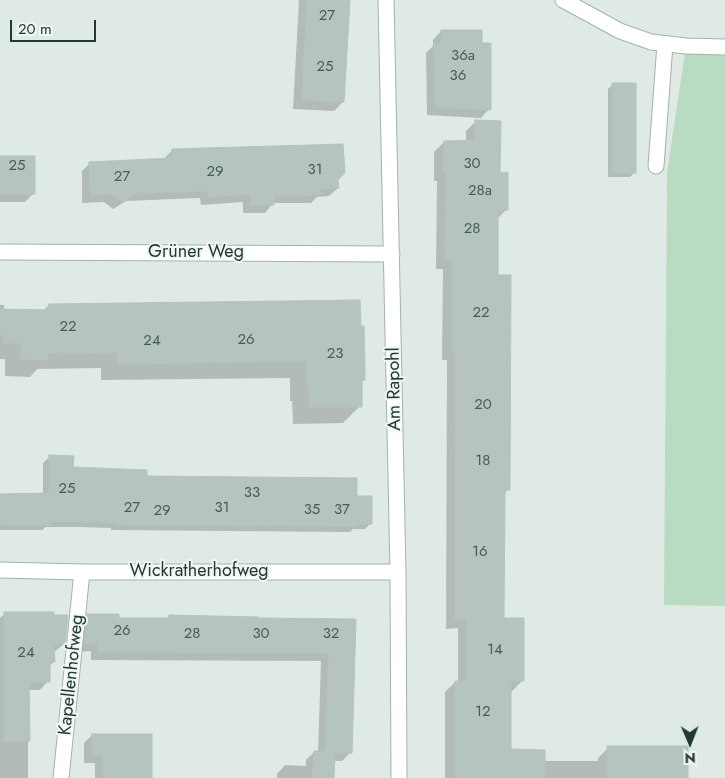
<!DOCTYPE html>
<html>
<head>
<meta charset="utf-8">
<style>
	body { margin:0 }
	#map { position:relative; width:725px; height:778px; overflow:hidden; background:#e0eae5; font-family:Jost,sans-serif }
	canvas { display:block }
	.north { position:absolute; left:665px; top:718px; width:50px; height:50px; -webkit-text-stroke:4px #f0f7f3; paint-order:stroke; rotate:179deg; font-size:14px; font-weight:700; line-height:20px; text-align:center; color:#213a33 }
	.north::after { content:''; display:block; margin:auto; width:18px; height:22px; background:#213a33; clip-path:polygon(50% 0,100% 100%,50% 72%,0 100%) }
	.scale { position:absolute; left:10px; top:20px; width:86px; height:22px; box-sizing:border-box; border:2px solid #213a33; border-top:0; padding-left:6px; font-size:15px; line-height:18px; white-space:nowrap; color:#213a33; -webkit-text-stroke:4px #f0f7f3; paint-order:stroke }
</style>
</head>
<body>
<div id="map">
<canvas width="725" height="778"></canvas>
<div class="north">N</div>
<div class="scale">20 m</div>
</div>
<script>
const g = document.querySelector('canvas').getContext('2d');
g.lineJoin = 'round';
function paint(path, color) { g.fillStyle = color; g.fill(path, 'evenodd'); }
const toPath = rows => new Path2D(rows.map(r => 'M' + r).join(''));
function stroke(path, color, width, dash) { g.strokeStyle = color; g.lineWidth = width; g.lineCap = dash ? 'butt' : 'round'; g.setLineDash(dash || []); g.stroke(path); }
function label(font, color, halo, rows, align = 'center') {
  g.font = font + ' Jost,sans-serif'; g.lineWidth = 4; g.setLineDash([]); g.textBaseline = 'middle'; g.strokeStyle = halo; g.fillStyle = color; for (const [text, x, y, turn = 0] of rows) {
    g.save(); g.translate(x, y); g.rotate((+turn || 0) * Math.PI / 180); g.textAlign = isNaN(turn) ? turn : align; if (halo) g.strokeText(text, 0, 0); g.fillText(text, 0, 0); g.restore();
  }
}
paint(toPath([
	[686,46,725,47,725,606,664,605,667,173]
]), '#b9dbc1');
paint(toPath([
	[299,0,348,0,343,102,334,111,293,109],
	[441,31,489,109,481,118,427,115,426,53,433,46,433,40],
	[613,84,634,173,630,177,608,177,608,89],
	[476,121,499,174,506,210,497,219,497,277,508,489,504,494,503,619,522,681,512,691,510,691,510,751,544,761,598,761,598,758,608,748,686,778,445,778,445,692,455,682,458,682,458,628,446,629,447,360,442,360,443,269,436,269,437,181,434,181,434,152,444,142,466,142,466,131],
	[172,150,337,179,338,188,329,196,317,197,311,203,273,203,265,213,243,213,243,202,201,205,200,198,126,201,113,209,104,202,82,203,82,171,90,163,164,159],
	[0,158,33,194,25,202,0,202],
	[359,301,360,406,343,423,293,424,292,401,290,401,290,378,101,380,101,368,37,369,30,377,5,376,5,359,0,359,0,305,4,305,4,310,43,311,49,305],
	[49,457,72,469,146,477,356,497,371,523,365,529,353,529,350,532,111,530,111,528,80,527,45,527,43,530,0,530,0,495,43,495,43,463],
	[5,613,64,644,53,653,54,662,48,667,48,681,40,690,28,690,28,778,0,778,0,618],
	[88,616,118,620,166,620,169,616,256,620,354,620,350,753,342,761,334,761,333,778,277,778,277,774,285,765,306,766,306,760,314,752,318,752,321,661,91,660,91,651,77,652,79,624],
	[92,735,151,778,95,778,95,763,84,763,84,743]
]), '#0003');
const building = toPath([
	[307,0,350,0,344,102,302,100,307,0],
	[441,30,482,30,482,43,491,43,491,110,435,107,434,43,441,43,441,30],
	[612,83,636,83,636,173,612,173,612,83],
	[475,120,501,121,500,173,508,172,508,210,498,210,498,275,511,275,510,490,505,490,504,618,524,618,524,681,511,681,511,749,545,750,545,778,455,778,455,681,467,681,467,619,455,619,456,351,452,351,452,260,445,259,446,172,443,172,444,141,475,140,475,120],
	[343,144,345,173,338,180,339,188,320,189,321,195,274,196,274,205,251,206,251,194,209,197,208,191,134,193,132,196,122,202,113,194,90,195,89,162,172,158,172,149,343,144],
	[0,156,35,156,35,194,0,194,0,156],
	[360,300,361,326,364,326,365,367,365,380,362,381,362,407,309,407,309,385,307,385,307,361,118,364,118,352,48,353,48,360,21,359,21,343,3,343,3,335,0,335,0,309,48,310,49,304,360,300],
	[49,455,74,456,73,467,147,470,147,476,357,478,357,496,372,496,372,524,357,524,357,526,117,525,117,523,86,522,50,522,50,525,0,525,0,494,49,493,49,455],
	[4,612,54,612,54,615,68,615,65,644,54,644,55,662,50,662,50,682,29,682,30,741,4,742,4,612],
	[87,614,119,614,119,618,169,618,169,615,258,617,258,618,356,619,352,753,335,753,334,778,312,778,314,751,325,751,329,653,98,652,98,644,84,644,87,614],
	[92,734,152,734,152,778,103,778,103,755,92,755,92,734],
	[607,746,688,746,688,778,608,778,607,746]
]);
paint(building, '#b5c5be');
stroke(building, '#b2c4bc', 1);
const lane = toPath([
	[563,0,620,31,651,42,686,46,725,47],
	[656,166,665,44],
	[61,778,82,572]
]);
const street = toPath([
	[386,0,398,572,399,778],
	[0,252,392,254],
	[0,570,82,572,398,572]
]);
stroke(lane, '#a3b2ac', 17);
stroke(street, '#a3b2ac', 17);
stroke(lane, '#fff', 15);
stroke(street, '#fff', 15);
label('15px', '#465d56', null, [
	["27",327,16],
	["36a",463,56],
	["25",325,67],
	["36",458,76],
	["30",472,164],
	["25",17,166],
	["31",315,170],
	["29",215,172],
	["27",122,177],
	["28a",480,191],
	["28",472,229],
	["22",481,313],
	["22",68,327],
	["26",246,340],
	["24",152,341],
	["23",335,354],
	["20",483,405],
	["18",483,461],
	["25",67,489],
	["33",252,493],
	["27",132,508],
	["31",222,508],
	["35",312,510],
	["37",342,510],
	["29",162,511],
	["16",480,552],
	["26",122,631],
	["28",192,634],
	["30",261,634],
	["32",331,634],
	["14",495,650],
	["24",26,653],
	["12",483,712]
]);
label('18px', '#213a33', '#f0f7f3', [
	["Grüner Weg",196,253],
	["Am Rapohl",395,389,-91],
	["Wickratherhofweg",199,572],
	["Kapellenhofweg",72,675,-84]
]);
</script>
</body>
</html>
